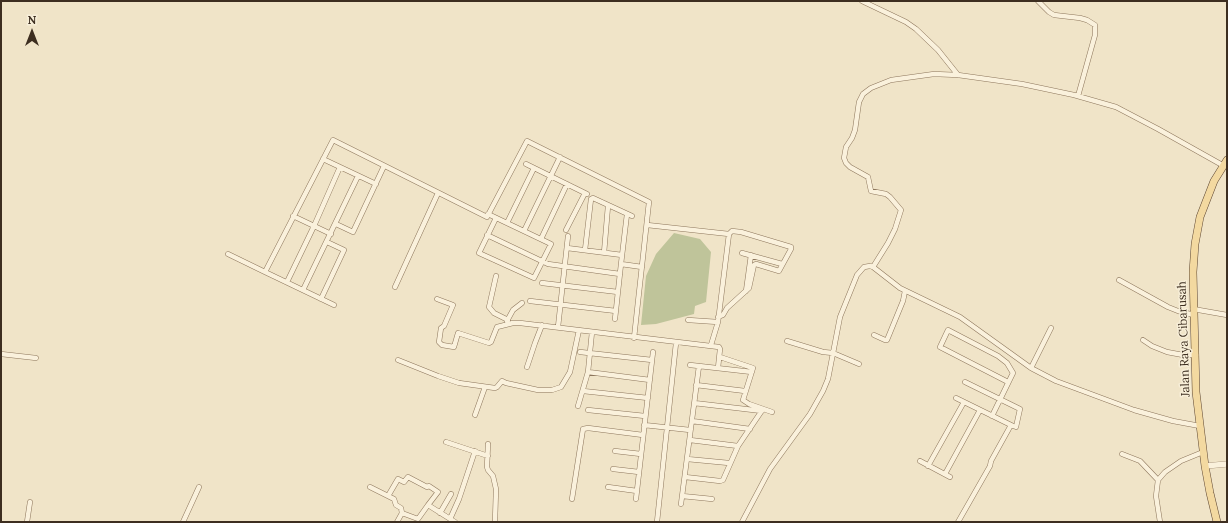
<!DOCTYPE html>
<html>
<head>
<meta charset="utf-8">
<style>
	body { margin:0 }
	#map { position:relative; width:1228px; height:523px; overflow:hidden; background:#f0e4c8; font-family:Lora,serif }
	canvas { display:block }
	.frame { position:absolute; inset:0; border:2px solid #3d2e20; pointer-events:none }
	.north { position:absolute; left:12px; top:12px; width:40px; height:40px; -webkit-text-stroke:3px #f7eed8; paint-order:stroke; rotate:0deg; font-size:11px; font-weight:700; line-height:16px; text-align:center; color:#3d2e20 }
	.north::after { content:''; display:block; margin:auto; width:14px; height:18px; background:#3d2e20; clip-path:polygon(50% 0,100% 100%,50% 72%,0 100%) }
</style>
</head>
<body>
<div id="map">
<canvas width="1228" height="523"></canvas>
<div class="frame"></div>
<div class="north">N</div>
</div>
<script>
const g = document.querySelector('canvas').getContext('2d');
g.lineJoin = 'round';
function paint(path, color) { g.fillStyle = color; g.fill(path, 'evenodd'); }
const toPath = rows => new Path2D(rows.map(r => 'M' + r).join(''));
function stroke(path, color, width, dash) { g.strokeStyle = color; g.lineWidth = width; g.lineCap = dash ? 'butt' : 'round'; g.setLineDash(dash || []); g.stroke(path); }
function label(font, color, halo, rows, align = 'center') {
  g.font = font + ' Lora,serif'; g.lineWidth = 3; g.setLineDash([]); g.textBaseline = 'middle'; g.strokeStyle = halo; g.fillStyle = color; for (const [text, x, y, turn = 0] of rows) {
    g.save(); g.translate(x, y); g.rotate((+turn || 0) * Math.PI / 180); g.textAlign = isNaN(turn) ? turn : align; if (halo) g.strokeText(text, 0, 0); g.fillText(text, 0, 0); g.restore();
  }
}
paint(toPath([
	[674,233,700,239,711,252,706,302,695,306,694,314,656,324,641,325,646,276,656,254]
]), '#bfc49a');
const minor = toPath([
	[862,1,906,22,916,29,938,50,958,75],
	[1038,1,1049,12,1054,15,1080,18,1087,20,1095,25,1095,35,1078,96],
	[323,159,376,184],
	[526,164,587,194],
	[488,214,551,244,534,278,479,253,496,218],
	[627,214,621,264,642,267],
	[293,216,331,234],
	[507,223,534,168],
	[336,224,353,232,384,166],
	[647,225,729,234,732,231,741,232,791,247,791,249,779,271,756,264,754,265,749,288,727,308,723,315,718,317],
	[566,230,585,193],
	[524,231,560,157],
	[487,235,548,264,620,274],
	[541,239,567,184],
	[567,248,622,255],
	[585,250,591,199,593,198,632,216],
	[604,253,608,206],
	[742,253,782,264],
	[228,254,265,272,333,140,487,217,527,141,649,202,634,338],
	[873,267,888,243,895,229,901,210,890,197,886,194,871,191,868,177,850,167,846,163,844,158,846,147,852,138,855,130,859,102,863,94,871,88,891,80,934,74,958,75,1022,84,1074,95,1116,107,1158,129,1224,166],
	[265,272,334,305],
	[496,276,489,307,494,313,508,320],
	[1119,280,1168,307,1178,311,1194,315],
	[287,282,314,226,340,167],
	[542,283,618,292],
	[395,287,438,193],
	[303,290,358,176],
	[746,291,751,255],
	[321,299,344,250,327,242],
	[437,299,453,305,444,326,441,328,439,342,442,345,454,347,458,333,489,343,491,342,497,327,513,323,520,323,719,347,720,349,718,368],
	[530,301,616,311],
	[1193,309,1227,315],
	[615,319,621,264],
	[688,320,718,322,729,234],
	[507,321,513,310,522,303],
	[558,327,568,236],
	[874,335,885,340,887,340,903,301,905,291],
	[1143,340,1152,346,1167,352,1183,355,1196,355],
	[787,341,823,352,833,353,859,364],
	[711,345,718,322],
	[580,352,652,360],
	[1,354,36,358],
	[720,357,753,368,743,400,749,404,772,412],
	[398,360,438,376,459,383,495,388,497,387,502,381,506,383,538,390,552,390,561,387,570,372,579,330],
	[690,365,752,372],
	[527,367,535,343,542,325],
	[1031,368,1056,381,1134,410,1173,421,1200,426],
	[588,372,650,380],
	[965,382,1020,409,1016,427],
	[696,385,745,391],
	[583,391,648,398],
	[956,398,1013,426],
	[694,403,762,411],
	[578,406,588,372,592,332],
	[588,410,645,416],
	[475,415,485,387],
	[992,416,1013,373,1007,363,998,356,948,330,940,347,1008,382],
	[692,421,750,429],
	[644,425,690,430],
	[690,440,738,446],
	[446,442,488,456],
	[488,444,487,467,488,470,493,476,496,489,495,522],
	[615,451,641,454],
	[1122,454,1140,461,1158,480],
	[687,459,729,463],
	[920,461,950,477],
	[928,466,964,402],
	[613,469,639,472],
	[945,474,980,410],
	[685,477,720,481,723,480,738,446,763,409],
	[370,487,394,499,396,505,401,508,402,513],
	[608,487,637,491],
	[388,496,398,479,404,482,408,477,427,487,429,486,438,492,428,505],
	[682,496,712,499],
	[572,499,583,429,588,428,643,435],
	[636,499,653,352],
	[681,504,699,366],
	[440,513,451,494],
	[450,519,459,499,475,451],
	[27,522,30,502],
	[183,522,199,487],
	[397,522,402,513,418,519,428,505,455,522],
	[657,522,676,343],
	[742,522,770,469,810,414,823,391,828,379,840,317,857,275,864,267,870,266,873,267,900,288,960,317,1031,368,1051,328],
	[958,522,990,466,991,461,1011,425],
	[1160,522,1156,496,1158,480,1165,472,1181,461,1203,452]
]);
const tertiary = toPath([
	[1205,466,1227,464]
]);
const primary = toPath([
	[1217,522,1210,493,1205,466,1196,392,1193,272,1195,244,1200,217,1214,181,1227,160]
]);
stroke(minor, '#8d765c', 5.5);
stroke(tertiary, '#8d765c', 6);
stroke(primary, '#5b4430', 8);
stroke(minor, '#faf1dc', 4.5);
stroke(tertiary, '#faf1dc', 5.5);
stroke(primary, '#f3d9a0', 7);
label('12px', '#3d2e20', '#f7eed8', [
	["Jalan Raya Cibarusah",1184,339,-92]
]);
</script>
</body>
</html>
